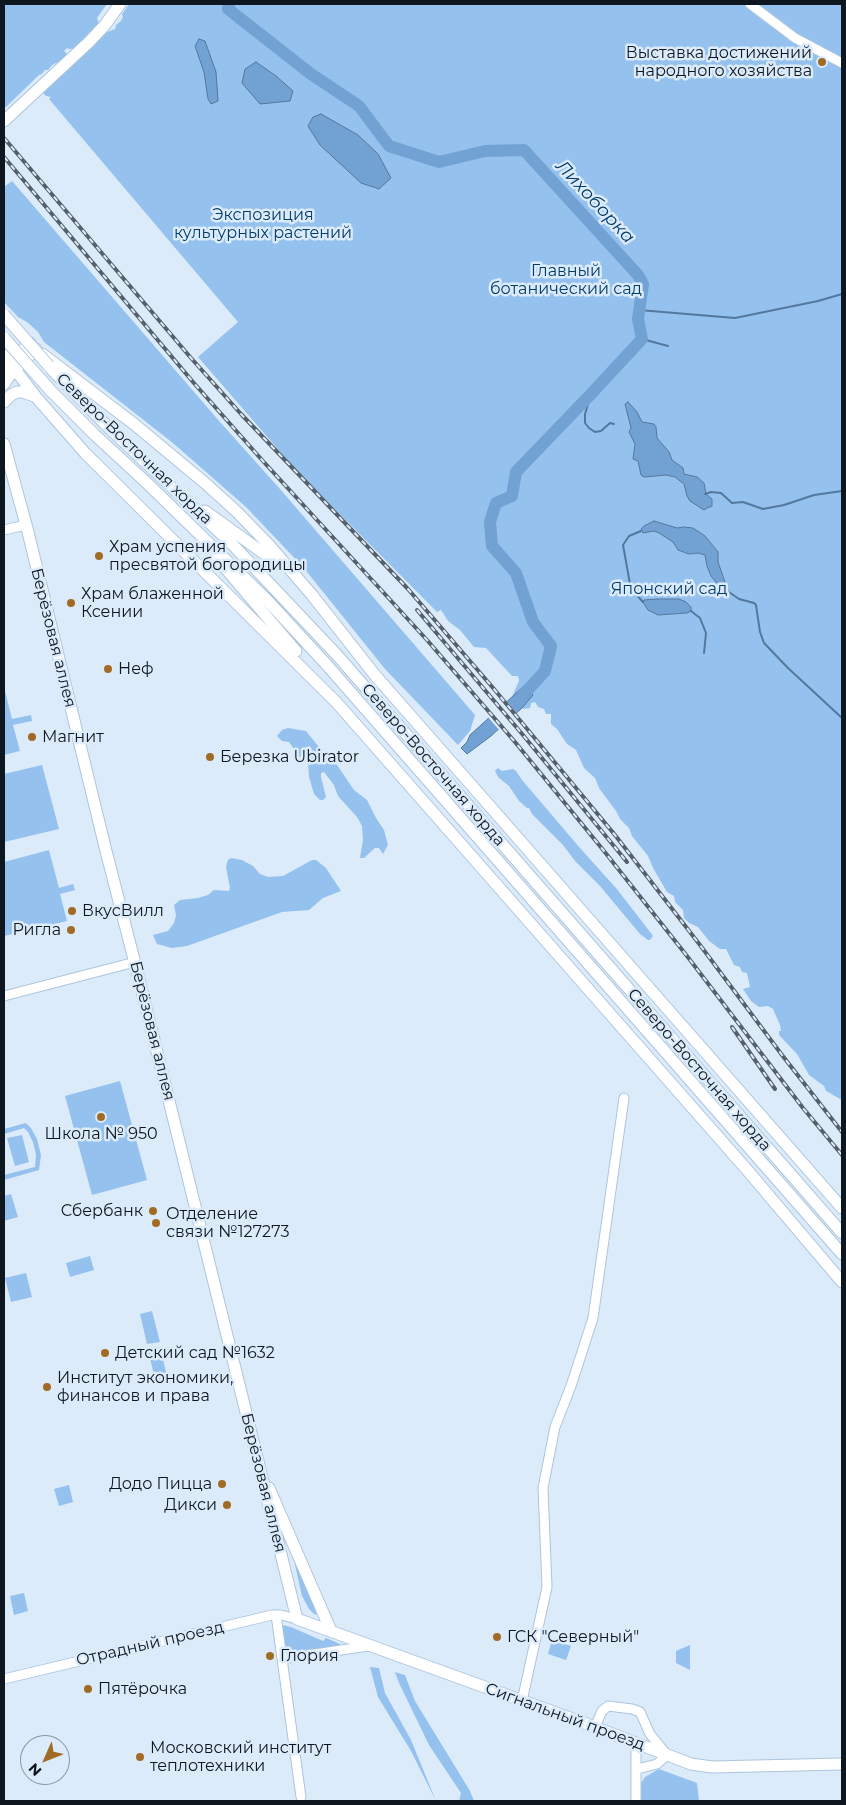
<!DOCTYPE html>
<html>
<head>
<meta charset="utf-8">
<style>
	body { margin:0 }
	#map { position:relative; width:846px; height:1805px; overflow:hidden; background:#dcebfa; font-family:Montserrat,sans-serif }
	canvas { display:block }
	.frame { position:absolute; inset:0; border:5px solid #0e1720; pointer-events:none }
	.north { position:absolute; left:20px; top:1735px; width:50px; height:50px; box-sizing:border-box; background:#dcebfa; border:1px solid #8a96a3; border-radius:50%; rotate:226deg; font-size:14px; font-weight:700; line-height:20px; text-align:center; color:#0e1720 }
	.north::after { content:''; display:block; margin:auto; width:18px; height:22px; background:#a16b25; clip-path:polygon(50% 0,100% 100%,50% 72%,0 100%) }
</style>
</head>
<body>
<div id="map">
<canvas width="846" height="1805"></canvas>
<div class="frame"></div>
<div class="north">N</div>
</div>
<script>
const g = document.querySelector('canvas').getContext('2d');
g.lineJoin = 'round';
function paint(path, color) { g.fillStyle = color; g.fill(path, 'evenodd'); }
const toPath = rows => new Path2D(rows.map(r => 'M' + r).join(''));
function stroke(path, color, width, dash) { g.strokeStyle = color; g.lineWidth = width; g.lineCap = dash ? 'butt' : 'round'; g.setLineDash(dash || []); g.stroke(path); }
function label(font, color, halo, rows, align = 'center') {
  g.font = font + ' Montserrat,sans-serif'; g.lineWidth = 5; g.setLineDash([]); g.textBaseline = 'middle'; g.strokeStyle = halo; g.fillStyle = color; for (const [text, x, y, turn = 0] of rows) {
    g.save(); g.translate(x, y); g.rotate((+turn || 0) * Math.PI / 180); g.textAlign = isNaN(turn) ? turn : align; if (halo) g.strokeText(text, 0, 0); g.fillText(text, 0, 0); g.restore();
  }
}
paint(toPath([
	[4,4,107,4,97,18,99,24,88,34,88,36,78,48,69,49,67,48,64,51,68,55,64,59,52,65,48,70,45,70,42,74,39,75,6,107,4,107],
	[129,4,842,4,842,1100,826,1091,824,1086,809,1075,797,1054,779,1035,779,1031,781,1031,780,1025,773,1009,768,1006,759,1007,751,1001,743,989,750,987,747,973,742,972,740,967,734,965,726,949,720,949,709,941,698,927,689,923,684,918,683,910,675,902,674,896,667,892,653,868,648,856,632,836,629,828,620,819,616,811,599,788,595,778,584,768,576,750,567,744,557,729,551,724,551,714,546,714,544,709,538,707,535,702,531,703,530,708,523,709,512,697,519,681,518,676,512,676,486,648,474,647,460,630,448,621,441,610,437,612,296,470,198,357,238,322,49,99,51,97,46,96,43,93,45,88,100,35,115,29,116,25,121,21,123,17,122,14],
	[12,181,220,422,280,489,475,715,470,731,458,745,385,669,303,567,246,507,173,443,44,342,38,332,27,322,18,317,4,302,4,187],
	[4,687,12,719,31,715,32,721,13,725,20,751,4,755],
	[288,728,306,731,323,752,335,762,354,790,367,800,376,818,384,830,388,845,383,854,379,848,375,848,364,858,360,858,363,840,362,826,357,817,338,796,334,785,324,772,321,773,321,777,326,797,323,800,320,800,314,794,309,777,308,762,299,756,289,742,282,741,277,736,282,730],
	[42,765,59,829,4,842,4,774],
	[498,768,502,771,513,769,516,771,522,780,580,848,616,888,644,924,653,936,650,940,648,940,640,934,600,886,575,861,563,845,532,814,529,808,527,808,519,801,509,786,498,777,495,771],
	[49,850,59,888,73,884,75,890,60,894,67,921,4,936,4,862],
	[231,858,242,860,253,866,260,874,268,877,283,876,312,860,316,860,326,868,341,891,323,898,309,910,282,912,187,946,172,948,157,944,153,935,168,931,174,923,176,915,174,905,180,900,198,898,208,895,214,890,229,891,230,888,226,867,228,860],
	[120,1081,147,1180,92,1195,65,1096],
	[26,1123,31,1128,37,1139,41,1155,39,1170,4,1180,4,1175,35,1167,36,1155,33,1142,28,1132,24,1128,4,1134,4,1129],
	[22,1135,29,1162,15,1166,7,1138],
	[11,1194,18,1217,4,1221,4,1196],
	[90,1256,94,1270,70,1277,66,1263],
	[26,1273,32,1297,11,1302,5,1278],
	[152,1311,160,1342,147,1344,140,1314],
	[160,1347,168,1380,156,1383,148,1350],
	[69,1485,73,1502,59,1506,54,1489],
	[293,1556,319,1615,314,1614,309,1609,302,1596],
	[24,1593,28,1611,14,1615,10,1596],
	[282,1625,291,1627,323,1641,326,1638,340,1644,339,1646,289,1654,286,1651],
	[552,1640,571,1646,566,1660,548,1654],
	[690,1645,690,1670,676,1663,676,1651],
	[370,1667,379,1668,385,1693,411,1740,436,1801,411,1751,378,1697],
	[395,1672,405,1675,415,1701,470,1791,474,1801,459,1801,461,1793,429,1745,399,1683],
	[659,1769,697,1783,699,1801,640,1801,641,1783,645,1777]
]), '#94c1ee');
const water = toPath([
	[199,39,205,41,216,72,218,101,211,104,208,99,204,72,195,46,199,39],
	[256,62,276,76,293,91,290,101,260,104,242,83,245,69,256,62],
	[321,114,358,135,378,154,391,178,379,189,361,183,320,145,308,126,313,117,321,114],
	[628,402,637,412,642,422,654,424,656,427,657,438,669,452,672,460,683,468,684,474,697,477,704,483,706,494,712,499,712,506,707,508,704,510,690,501,687,496,684,484,675,477,666,475,644,477,641,475,638,461,633,459,635,444,629,432,631,428,625,404,628,402],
	[654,521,677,528,684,527,693,528,705,536,718,552,718,562,726,585,726,590,722,589,711,576,707,566,705,555,698,553,689,554,678,550,673,542,659,533,654,531,643,533,641,529,644,526,654,521],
	[658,599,679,599,686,602,691,607,691,611,687,613,658,615,648,610,643,602,644,600,658,599],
	[524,686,533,695,522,708,491,736,467,754,461,748,467,742,470,735,524,686]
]);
paint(water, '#72a2d3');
stroke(water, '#54789d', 1);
paint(toPath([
	[506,700,518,715,500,731,487,716]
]), '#dcebfa');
stroke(toPath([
	[639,310,735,318,818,301,842,294],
	[642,339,668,346],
	[591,394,585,414,585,423,589,428,595,432,601,431,610,423,614,424],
	[705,494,711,492,721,493,732,503,743,502,763,509,784,505,814,495,842,491],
	[641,531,629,536,623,545,630,584,634,592,643,602],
	[726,590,739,599,754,603,756,605,760,632,764,643,788,668,842,718],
	[691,611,700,618,706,633,704,653]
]), '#54789d', 2);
stroke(toPath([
	[229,4,228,9,311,74,359,106,389,146,439,162,485,151,524,150,638,275,643,284,638,319,642,339,591,394,516,472,512,496,496,503,490,522,492,546,516,573,533,622,551,646,545,671,516,703]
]), '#72a2d3', 12);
const minor = toPath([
	[750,4,795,38,842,63],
	[4,530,26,525],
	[4,996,135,962],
	[276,1615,301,1797],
	[282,1659,368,1646],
	[4,1679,272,1615,281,1615,297,1619],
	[522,1701,547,1587,543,1488,555,1427,571,1386,593,1318,624,1098],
	[595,1727,602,1711,608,1706,632,1709,640,1712,650,1734,667,1755,657,1764,637,1769],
	[636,1801,636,1743]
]);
const major = toPath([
	[4,121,89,42,105,25,120,4],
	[42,354,134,424,205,483,237,512,269,545,312,595,374,674,842,1208],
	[4,355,36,397,85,453,337,703,748,1171,842,1282],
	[4,368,30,343],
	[52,370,107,426,232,544,337,655,842,1233],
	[4,384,10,375,36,349],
	[4,402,11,395,17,392,23,392,34,396],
	[4,444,28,532,106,851,138,975,297,1619,584,1723,691,1764,712,1767,842,1764],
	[148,484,267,600,326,664,842,1254],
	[205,511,280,565],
	[214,555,296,651],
	[269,1488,331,1631]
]);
stroke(minor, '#acc5de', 11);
stroke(major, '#acc5de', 13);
stroke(minor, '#fff', 9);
stroke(major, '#fff', 11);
const rail = toPath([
	[4,138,191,358,241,414,408,589,494,689,615,835,700,945,782,1055,842,1132],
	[4,157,193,382,262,460,427,640,515,742,604,851,687,956,803,1108,842,1155],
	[417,610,523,735,627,862],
	[732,1027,775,1089]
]);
stroke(rail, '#55606b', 4);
stroke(rail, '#dcebfa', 2, [5.5]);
const majorBridge = toPath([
	[4,315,49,366],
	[4,338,51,391,95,435,148,484]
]);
stroke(majorBridge, '#acc5de', 13, []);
stroke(majorBridge, '#fff', 11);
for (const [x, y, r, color] of [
	[822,62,5,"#a16b25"],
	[99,556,5,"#a16b25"],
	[71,603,5,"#a16b25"],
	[108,669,5,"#a16b25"],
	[32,737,5,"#a16b25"],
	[210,757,5,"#a16b25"],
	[72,911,5,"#a16b25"],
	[71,930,5,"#a16b25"],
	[101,1117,5,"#a16b25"],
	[153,1211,5,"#a16b25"],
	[156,1223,5,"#a16b25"],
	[105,1353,5,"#a16b25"],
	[47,1387,5,"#a16b25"],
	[222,1484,5,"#a16b25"],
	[227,1505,5,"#a16b25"],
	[497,1637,5,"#a16b25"],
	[270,1656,5,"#a16b25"],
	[88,1689,5,"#a16b25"],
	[140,1757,5,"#a16b25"]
]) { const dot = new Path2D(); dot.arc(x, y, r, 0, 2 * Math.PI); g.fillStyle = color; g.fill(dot); stroke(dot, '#dcebfa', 2); }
label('16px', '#0e1720', '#dcebfa', [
	["Выставка достижений",812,53,"right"],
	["народного хозяйства",812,71,"right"],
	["Храм успения",109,547],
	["пресвятой богородицы",109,565],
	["Храм блаженной",81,594],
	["Ксении",81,612],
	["Неф",118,669],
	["Магнит",42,737],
	["Березка Ubirator",220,757],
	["ВкусВилл",82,911],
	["Ригла",61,930,"right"],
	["Школа № 950",101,1134,"center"],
	["Сбербанк",143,1211,"right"],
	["Отделение",166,1214],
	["связи №127273",166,1232],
	["Детский сад №1632",115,1353],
	["Институт экономики,",57,1378],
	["финансов и права",57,1396],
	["Додо Пицца",212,1484,"right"],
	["Дикси",217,1505,"right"],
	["ГСК \"Северный\"",507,1637],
	["Глория",280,1656],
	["Пятёрочка",98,1689],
	["Московский институт",150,1748],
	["теплотехники",150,1766]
], 'left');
label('16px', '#043c69', '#dcebfa', [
	["Экспозиция",263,215],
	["культурных растений",263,233],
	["Главный",566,271],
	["ботанический сад",566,289],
	["Японский сад",669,589]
]);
label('16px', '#0e1720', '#dcebfa', [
	["Северо-Восточная хорда",134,449,44],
	["Берёзовая аллея",53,638,76],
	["Северо-Восточная хорда",433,765,49],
	["Берёзовая аллея",152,1031,76],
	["Северо-Восточная хорда",699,1070,49],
	["Берёзовая аллея",263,1483,76],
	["Отрадный проезд",150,1644,-13],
	["Сигнальный проезд",565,1717,20]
]);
label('italic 18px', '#033c69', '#dcebfa', [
	["Лихоборка",595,202,47]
]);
</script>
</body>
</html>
